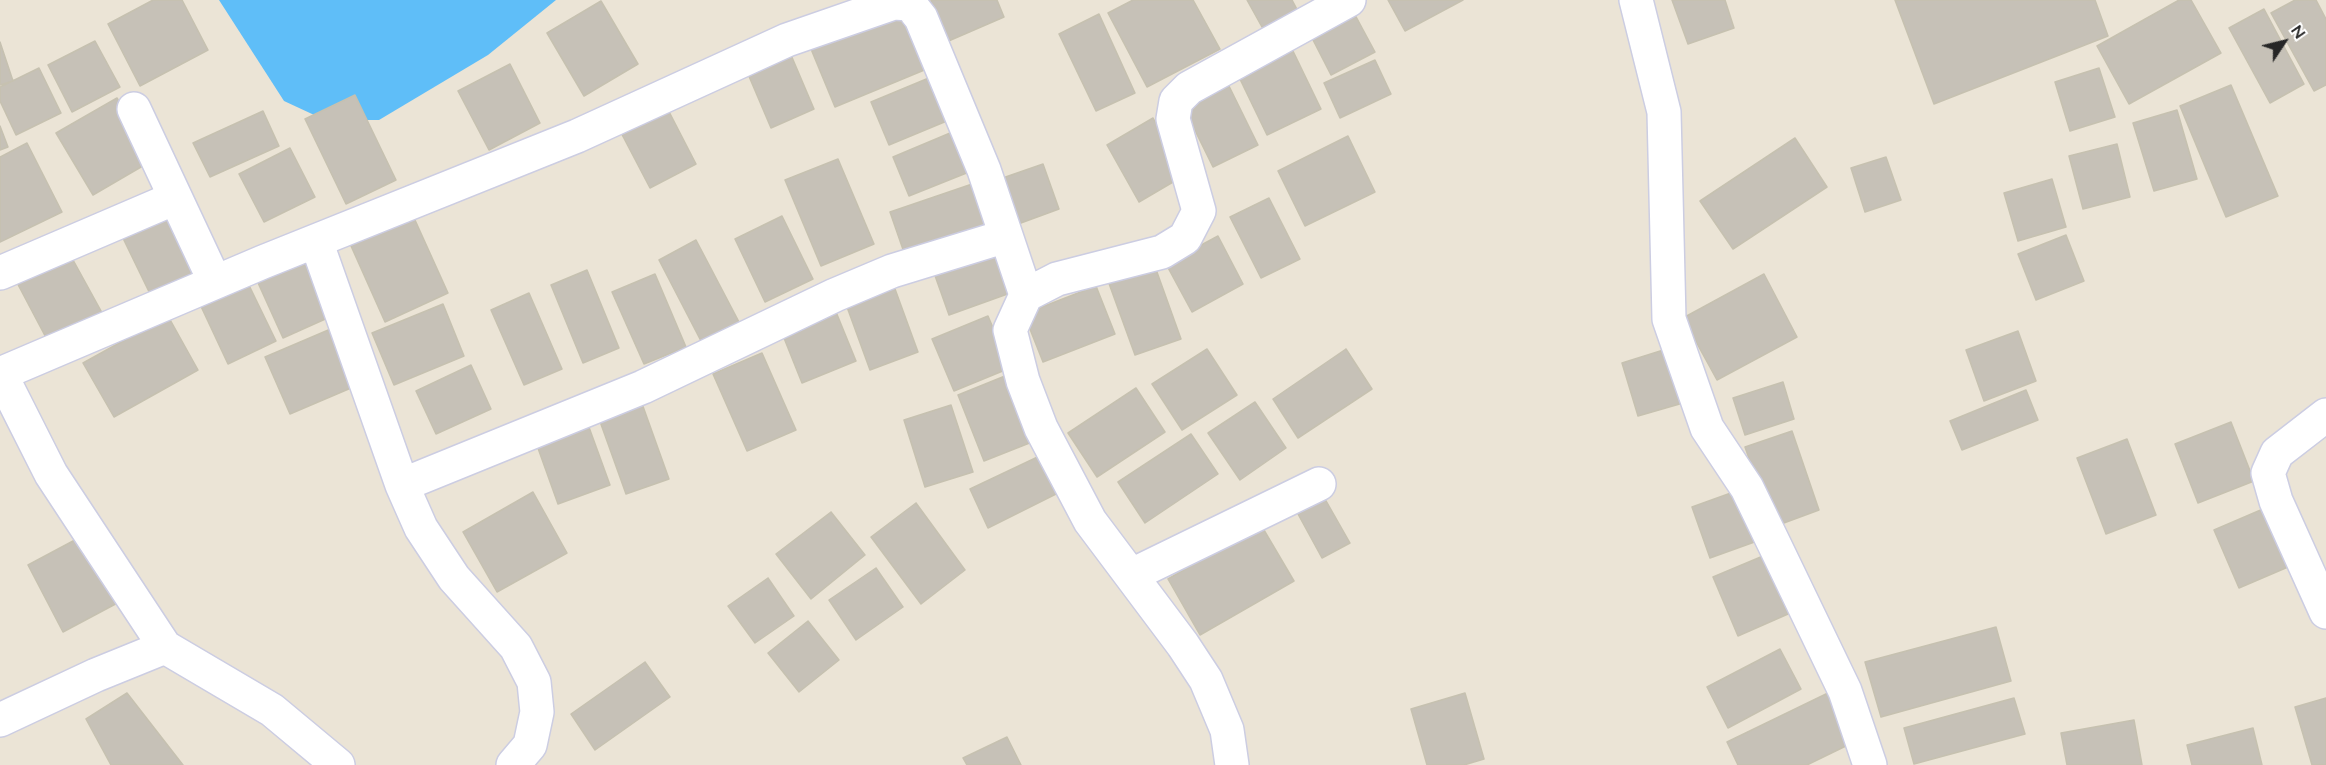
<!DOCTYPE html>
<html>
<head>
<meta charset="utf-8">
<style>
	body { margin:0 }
	#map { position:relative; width:2326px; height:765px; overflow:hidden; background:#ebe4d6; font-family:Lato,sans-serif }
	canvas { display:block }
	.north { position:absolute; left:2254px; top:12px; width:60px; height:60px; -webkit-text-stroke:4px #fff; paint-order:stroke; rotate:55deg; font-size:16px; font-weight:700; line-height:24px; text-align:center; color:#272727 }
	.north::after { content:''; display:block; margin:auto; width:21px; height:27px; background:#272727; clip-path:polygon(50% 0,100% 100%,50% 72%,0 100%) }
</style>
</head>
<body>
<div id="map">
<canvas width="2326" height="765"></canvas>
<div class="north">N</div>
</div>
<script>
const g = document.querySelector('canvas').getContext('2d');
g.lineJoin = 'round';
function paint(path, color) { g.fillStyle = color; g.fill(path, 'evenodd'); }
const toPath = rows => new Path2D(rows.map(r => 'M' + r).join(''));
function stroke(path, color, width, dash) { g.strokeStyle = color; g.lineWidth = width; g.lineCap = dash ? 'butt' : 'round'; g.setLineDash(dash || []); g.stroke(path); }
paint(toPath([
	[219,0,556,0,488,55,379,120,325,120,284,101]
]), '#5fbef8');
const building = toPath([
	[153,0,182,0,208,50,140,86,108,24,153,0],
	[933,0,997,0,1004,17,937,46,919,6,933,0],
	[1133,0,1193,0,1220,49,1147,87,1108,13,1133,0],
	[1247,0,1292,0,1301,17,1267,36,1247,0],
	[1388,0,1463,0,1405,31,1388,0],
	[1672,0,1725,0,1734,28,1688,44,1672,0],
	[1895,0,2095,0,2108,36,1934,104,1895,0],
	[2179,0,2191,0,2221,53,2129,104,2097,46,2179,0],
	[2295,0,2316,0,2326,19,2326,85,2314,91,2271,13,2295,0],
	[601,1,638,64,584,96,547,33,601,1],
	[910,8,934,66,835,107,811,49,910,8],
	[2264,9,2304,84,2270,103,2229,28,2264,9],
	[1354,13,1375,52,1331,75,1311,36,1354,13],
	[1099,14,1135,93,1096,111,1059,34,1099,14],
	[95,41,120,87,72,112,48,65,95,41],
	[0,42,13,81,0,85,0,42],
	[1292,49,1321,109,1267,135,1238,75,1292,49],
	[791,55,814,109,771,128,748,74,791,55],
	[1375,60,1391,94,1340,118,1324,83,1375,60],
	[510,64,540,123,489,150,458,91,510,64],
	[39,68,61,113,16,135,0,101,0,87,39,68],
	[2099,68,2115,117,2070,131,2055,82,2099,68],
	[936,75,954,118,889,145,871,102,936,75],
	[1227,82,1258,145,1213,167,1182,104,1227,82],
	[2231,85,2278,196,2226,217,2180,106,2231,85],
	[355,95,396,180,346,204,305,119,355,95],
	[117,98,153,160,93,195,56,133,117,98],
	[663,100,696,164,650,188,617,125,663,100],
	[2177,110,2197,179,2154,191,2133,123,2177,110],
	[263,111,279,146,210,177,193,143,263,111],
	[1153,118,1185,175,1139,202,1107,145,1153,118],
	[0,126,8,147,0,150,0,126],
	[962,128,979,168,909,196,893,157,962,128],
	[1348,136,1375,192,1305,226,1278,171,1348,136],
	[1795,138,1827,187,1733,249,1700,201,1795,138],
	[27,143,62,212,0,242,0,157,27,143],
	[2117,144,2130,197,2083,209,2069,156,2117,144],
	[290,148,315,197,264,222,239,174,290,148],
	[1886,157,1901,200,1865,212,1851,168,1886,157],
	[838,159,874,244,821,266,785,180,838,159],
	[1043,164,1059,209,1010,227,994,181,1043,164],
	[2052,179,2066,227,2018,241,2004,193,2052,179],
	[978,182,995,231,907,261,890,212,978,182],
	[1269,198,1300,259,1261,278,1230,217,1269,198],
	[169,207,203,275,153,300,120,232,169,207],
	[410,209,448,293,385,322,347,237,410,209],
	[782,216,813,279,765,302,735,239,782,216],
	[2066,235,2084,281,2036,300,2018,254,2066,235],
	[1218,236,1243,284,1192,312,1166,264,1218,236],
	[696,240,739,322,701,341,659,260,696,240],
	[996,247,1013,292,949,315,933,270,996,247],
	[67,249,106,320,52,349,14,277,67,249],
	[303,251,332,316,283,338,254,274,303,251],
	[1153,261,1181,339,1135,355,1107,278,1153,261],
	[587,270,619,348,583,363,551,285,587,270],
	[655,274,686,347,644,364,612,292,655,274],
	[1764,274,1797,337,1717,380,1683,318,1764,274],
	[245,277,276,341,228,364,198,300,245,277],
	[891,278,918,352,870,370,843,296,891,278],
	[1096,286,1115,334,1043,362,1024,314,1096,286],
	[529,293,562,369,524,385,491,310,529,293],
	[443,304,464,356,394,385,372,333,443,304],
	[834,307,856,361,802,383,780,328,834,307],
	[168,316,198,370,114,417,83,363,168,316],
	[988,316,1010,368,954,391,932,339,988,316],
	[333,328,358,385,290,414,265,357,333,328],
	[2018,331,2036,381,1984,401,1966,350,2018,331],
	[1673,347,1690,401,1638,416,1622,363,1673,347],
	[1207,349,1237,395,1182,430,1152,384,1207,349],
	[1346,349,1372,389,1298,438,1273,399,1346,349],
	[762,353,796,430,747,451,713,374,762,353],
	[471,365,491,409,436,434,416,391,471,365],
	[1005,376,1032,442,984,461,958,395,1005,376],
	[1783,382,1794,419,1745,435,1733,398,1783,382],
	[1136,388,1165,432,1097,477,1068,433,1136,388],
	[2026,390,2038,420,1962,450,1950,421,2026,390],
	[640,398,669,479,626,494,597,413,640,398],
	[1255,402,1286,448,1240,480,1208,433,1255,402],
	[951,405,973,472,925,487,904,420,951,405],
	[586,419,610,485,558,504,534,437,586,419],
	[2231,422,2254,481,2198,503,2175,444,2231,422],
	[1792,431,1819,510,1773,527,1745,447,1792,431],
	[1191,434,1218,474,1145,523,1118,482,1191,434],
	[2127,439,2156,515,2106,534,2077,458,2127,439],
	[1046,453,1064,490,988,528,970,489,1046,453],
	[1742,489,1760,540,1710,558,1692,507,1742,489],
	[533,492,567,553,497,592,463,532,533,492],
	[1325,499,1350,543,1322,558,1298,514,1325,499],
	[916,503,965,570,921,604,871,537,916,503],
	[2270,506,2295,564,2239,588,2214,530,2270,506],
	[831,512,865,555,811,599,776,554,831,512],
	[1261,525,1294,581,1200,635,1168,579,1261,525],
	[88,533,123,600,63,632,28,565,88,533],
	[1763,556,1788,614,1738,636,1713,577,1763,556],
	[876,568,903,607,856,640,829,600,876,568],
	[768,578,794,616,755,643,728,606,768,578],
	[808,621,839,660,799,692,768,653,808,621],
	[1996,627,2011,681,1881,717,1865,662,1996,627],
	[1780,649,1801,689,1728,728,1707,687,1780,649],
	[645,662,670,697,595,750,571,714,645,662],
	[127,693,183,765,111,765,86,719,127,693],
	[1465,693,1484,759,1464,765,1427,765,1411,709,1465,693],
	[1828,693,1852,743,1807,765,1738,765,1727,742,1828,693],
	[2014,698,2025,734,1914,764,1904,728,2014,698],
	[2326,698,2326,765,2312,765,2295,707,2326,698],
	[2134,720,2142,765,2067,765,2061,733,2134,720],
	[2253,728,2262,765,2192,765,2187,745,2253,728],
	[1007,737,1021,765,967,765,963,758,1007,737]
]);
paint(building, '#c6c1b7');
stroke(building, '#c6c1b0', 1.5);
const street = toPath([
	[1636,0,1664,112,1669,319,1707,428,1747,488,1779,554,1845,691,1870,765],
	[134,109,215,282],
	[316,241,402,485,421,528,454,578,516,647,534,682,537,712,530,745,513,765],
	[0,273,175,198],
	[0,374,263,262,577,136,787,40,894,3,910,4,921,18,984,170,1026,295],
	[2326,415,2277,453,2268,473,2276,501,2326,612],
	[402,485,643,387,835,295,892,271,1006,236],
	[1132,575,1319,484],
	[0,720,96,675,165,647],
	[1232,765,1227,730,1206,680,1183,645,1090,521,1041,428,1023,381,1010,330,1026,295,1057,279,1162,252,1185,238,1199,211,1173,119,1176,101,1189,88,1349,0]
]);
const secondary = toPath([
	[0,373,51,474,165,647,272,710,338,765]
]);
stroke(street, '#cccde2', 36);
stroke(secondary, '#cccde2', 36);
stroke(street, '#fff', 33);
stroke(secondary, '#fff', 33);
</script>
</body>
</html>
